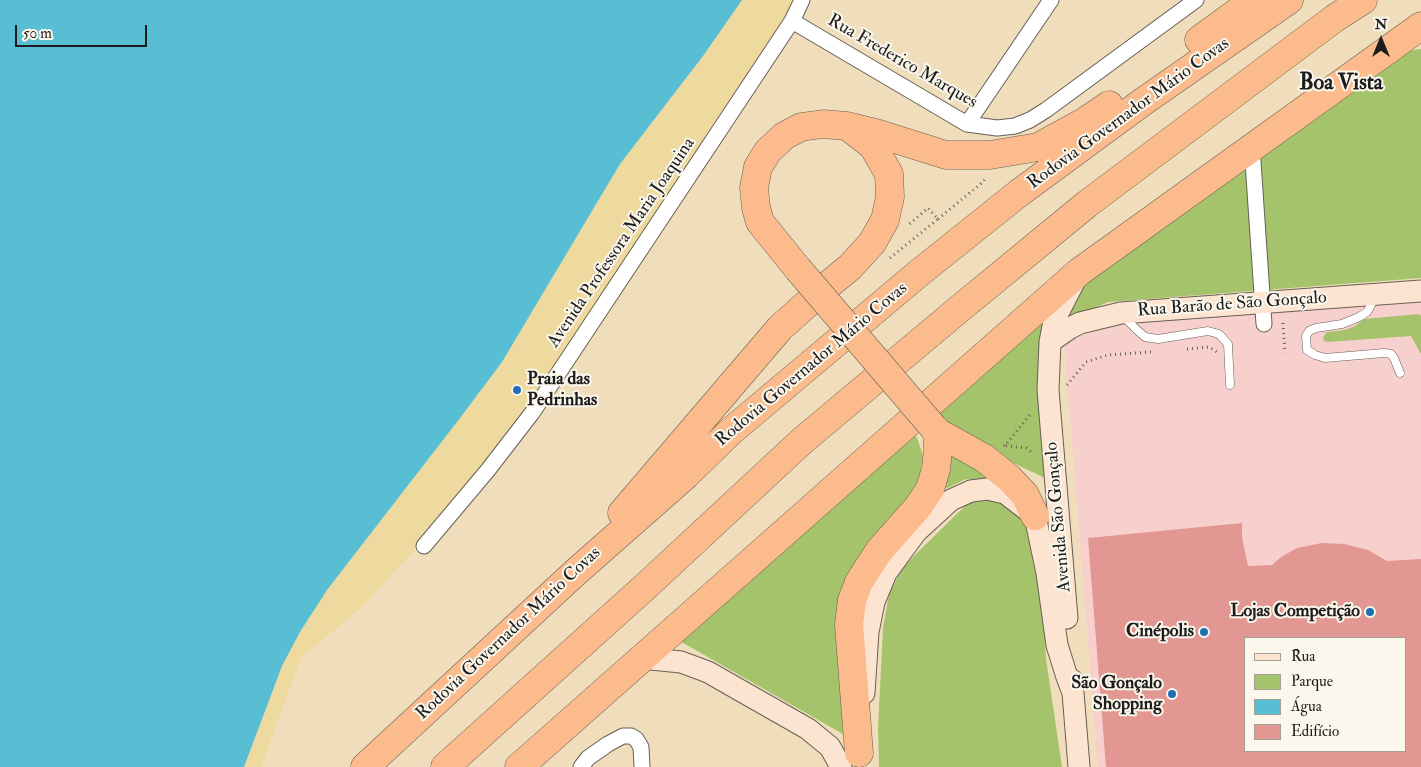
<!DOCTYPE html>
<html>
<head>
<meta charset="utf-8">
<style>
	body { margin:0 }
	#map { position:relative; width:1421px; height:767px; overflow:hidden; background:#f0ddbc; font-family:"IM FELL Double Pica",serif }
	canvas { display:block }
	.legend { position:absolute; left:1244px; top:637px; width:162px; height:115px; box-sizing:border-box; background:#fbf7ec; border:1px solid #a29f99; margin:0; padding:6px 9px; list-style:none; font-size:15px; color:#1c1c1c }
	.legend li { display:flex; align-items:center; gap:10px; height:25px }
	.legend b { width:25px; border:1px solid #a29f99 }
	.north { position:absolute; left:1356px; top:15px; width:50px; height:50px; -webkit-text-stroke:4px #fbf7ec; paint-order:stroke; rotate:0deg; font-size:14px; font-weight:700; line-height:20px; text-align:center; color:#1c1c1c }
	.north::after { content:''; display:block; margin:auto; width:18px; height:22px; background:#1c1c1c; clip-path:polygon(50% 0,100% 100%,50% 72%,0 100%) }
	.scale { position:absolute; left:15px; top:25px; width:132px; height:22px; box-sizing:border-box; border:2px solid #1c1c1c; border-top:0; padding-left:6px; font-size:15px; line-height:18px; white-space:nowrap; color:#1c1c1c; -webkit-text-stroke:4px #fbf7ec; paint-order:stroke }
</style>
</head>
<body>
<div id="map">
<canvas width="1421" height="767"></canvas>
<ul class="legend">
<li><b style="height:6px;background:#fde4d1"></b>Rua</li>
<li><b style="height:14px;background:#a4c36b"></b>Parque</li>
<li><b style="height:14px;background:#57bed4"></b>Água</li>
<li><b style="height:14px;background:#e29793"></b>Edifício</li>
</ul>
<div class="north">N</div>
<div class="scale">50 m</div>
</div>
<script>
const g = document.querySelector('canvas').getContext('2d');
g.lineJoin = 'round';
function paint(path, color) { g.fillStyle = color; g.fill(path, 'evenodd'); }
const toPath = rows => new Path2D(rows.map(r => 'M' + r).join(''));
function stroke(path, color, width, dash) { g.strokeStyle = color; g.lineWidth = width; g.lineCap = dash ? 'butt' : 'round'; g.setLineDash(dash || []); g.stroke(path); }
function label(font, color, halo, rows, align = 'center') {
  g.font = font + ' "IM FELL Double Pica",serif'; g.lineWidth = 4; g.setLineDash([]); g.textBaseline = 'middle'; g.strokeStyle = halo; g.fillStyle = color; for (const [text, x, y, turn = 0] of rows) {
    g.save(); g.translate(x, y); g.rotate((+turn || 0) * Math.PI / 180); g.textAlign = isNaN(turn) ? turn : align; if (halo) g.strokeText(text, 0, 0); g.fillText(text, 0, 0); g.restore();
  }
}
paint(toPath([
	[1421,293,1421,767,1098,767,1063,328],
	[1245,638,1405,638,1405,751,1245,751]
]), '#f7d0ce');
paint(toPath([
	[1421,49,1421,278,1108,302,1064,322,1085,279,1400,52],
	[1049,310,1041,344,1038,376,1043,430,1045,478,986,450,934,414],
	[1419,314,1421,316,1421,354,1411,336,1328,342,1324,341,1323,337,1327,332,1345,330,1355,326,1364,319],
	[911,431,917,438,923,455,919,483,844,584,855,741,678,640],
	[943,446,994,473,991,481,966,479,943,490],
	[987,496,1027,516,1042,588,1046,659,1062,767,879,767,878,729,883,628,889,594,902,568,920,550,970,501]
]), '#a4c36b');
paint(toPath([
	[742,0,805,0,531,423,362,607,301,658,261,767,244,767,282,666,300,632,327,590,460,418,502,362,620,164,703,56]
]), '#eeda9e');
paint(toPath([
	[0,0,742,0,703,56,620,164,502,362,460,418,327,590,300,632,282,666,244,767,0,767]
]), '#57bed4');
paint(toPath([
	[1242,523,1242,537,1248,566,1272,565,1281,557,1297,548,1322,543,1344,544,1368,550,1387,561,1421,559,1421,767,1106,767,1088,538],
	[1245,638,1405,638,1405,751,1245,751]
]), '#e29793');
const lane = toPath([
	[1373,298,1371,305,1367,312,1359,317,1342,324,1316,328,1309,331,1306,336,1307,350,1315,355,1325,358,1384,353,1391,354,1394,358,1400,373],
	[1124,317,1137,330,1145,337,1158,339,1208,331,1219,334,1228,344,1230,385]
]);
const street = toPath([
	[792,21,967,124,997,128,1015,126,1030,120,1046,110,1196,0],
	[967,124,1051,0],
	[1252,147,1264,324],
	[424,546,488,470,532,413,792,21,802,0],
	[581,767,588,758,608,744,623,736,631,736,636,739,641,747,642,767]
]);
const secondary = toPath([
	[1050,342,1070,328,1080,323,1121,313,1421,291],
	[1067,618,1048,390,1050,342,1054,321,1074,282],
	[641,658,681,662,708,672,808,729,830,747,841,767],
	[1072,680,1079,767],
	[864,693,868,632,874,602,886,573,916,532,951,500,971,491,987,489,1005,493,1035,516,1047,573,1057,645,1067,677,1073,693]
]);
const highway = toPath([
	[1199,40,1254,0],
	[798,269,760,222,756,208,754,188,758,167,768,151,784,136,801,127,823,124,847,126,876,133,946,155,990,155,1038,147,1084,122,1109,105],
	[933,427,937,432,984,458,1009,478,1025,495,1035,516],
	[622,513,780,328,827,286,850,267,872,243,885,220,890,197,889,174,873,146,851,129],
	[859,753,849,625,852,600,859,582,879,551,918,507,930,489,936,469,938,450,937,432],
	[365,767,577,571,686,475,730,432,919,273,1019,193,1144,101,1289,0],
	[445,767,646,586,802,441,958,310,1087,204,1335,18,1363,0],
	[519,767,1079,272,1421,26]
]);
stroke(lane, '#666054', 9);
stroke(street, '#666054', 17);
stroke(secondary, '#666054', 23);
stroke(highway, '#666054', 29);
stroke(toPath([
	[938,219,983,182,986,177],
	[890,258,938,219,928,208,907,226],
	[1283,323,1285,353],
	[1187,349,1209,347,1217,352],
	[1067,385,1086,362,1108,355,1151,352],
	[1004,445,1005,446,1031,413],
	[1006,446,1026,448,1034,454]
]), '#666054', 3, [1, 4]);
stroke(lane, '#fff', 8);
stroke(street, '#fff', 15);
stroke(secondary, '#fde4d1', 21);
stroke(highway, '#fbbb8c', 28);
const highwayBridge = toPath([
	[798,269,933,427]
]);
stroke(highwayBridge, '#666054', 29, []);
stroke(highwayBridge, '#fbbb8c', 28);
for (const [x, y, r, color] of [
	[517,390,5,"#1f6fb2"],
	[1370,612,5,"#1f6fb2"],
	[1204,632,5,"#1f6fb2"],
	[1172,694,5,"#1f6fb2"]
]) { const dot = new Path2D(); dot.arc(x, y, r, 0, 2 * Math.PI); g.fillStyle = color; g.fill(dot); stroke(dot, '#fbf7ec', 2); }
label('18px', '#1c1c1c', '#fbf7ec', [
	["Rua Frederico Marques",902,62,30],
	["Rodovia Governador Mário Covas",1129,114,-36],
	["Avenida Professora Maria Joaquina",622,243,-56],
	["Rua Barão de São Gonçalo",1232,305,-4],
	["Rodovia Governador Mário Covas",812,365,-40],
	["Avenida São Gonçalo",1059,517,-95],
	["Rodovia Governador Mário Covas",509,634,-43]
]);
label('bold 18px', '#1c1c1c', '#fbf7ec', [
	["Praia das",527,380,"left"],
	["Pedrinhas",527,401,"left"],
	["Lojas Competição",1360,612],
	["Cinépolis",1194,632],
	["São Gonçalo",1162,684],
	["Shopping",1162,705]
], 'right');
label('bold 22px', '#1c1c1c', '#fbf7ec', [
	["Boa Vista",1341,84]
]);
</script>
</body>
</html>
